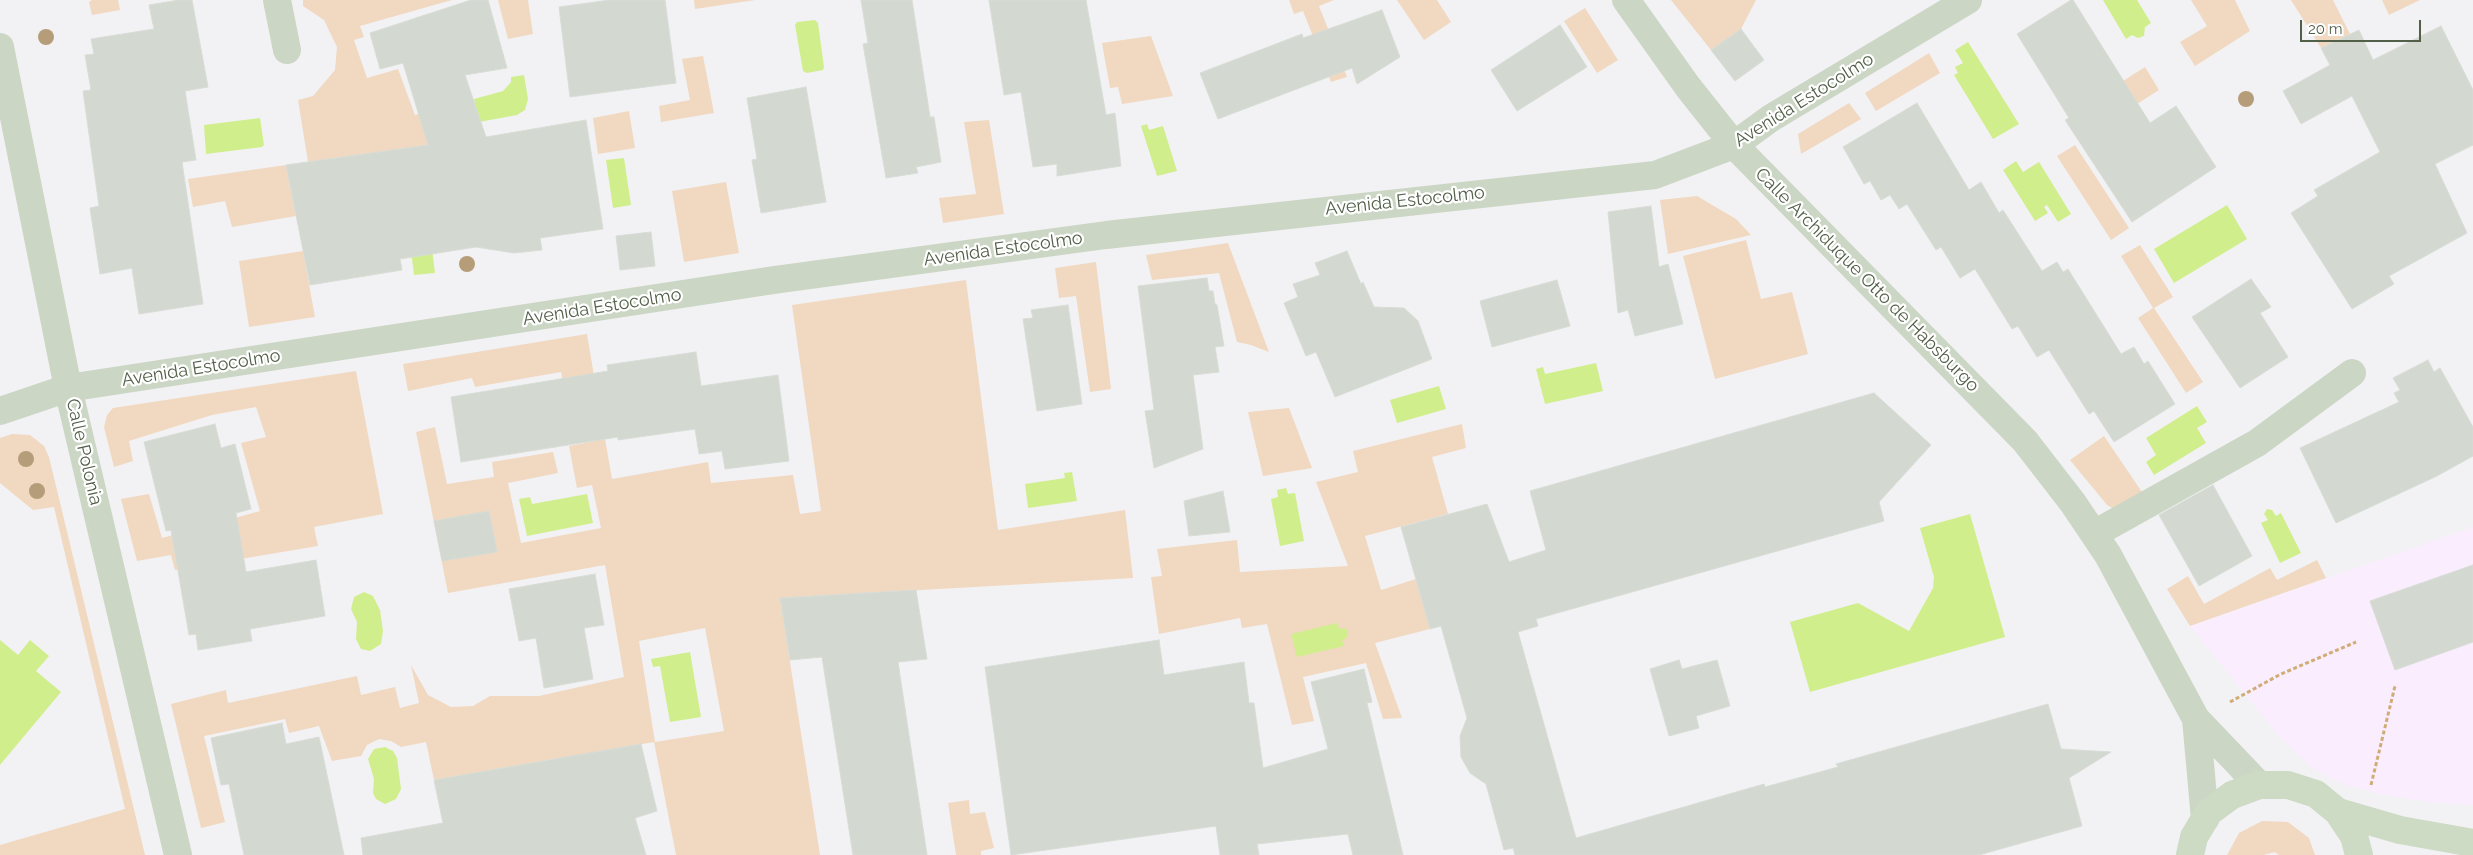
<!DOCTYPE html>
<html>
<head>
<meta charset="utf-8">
<style>
	body { margin:0 }
	#map { position:relative; width:2473px; height:855px; overflow:hidden; background:#f2f2f4; font-family:Raleway,sans-serif }
	canvas { display:block }
	.scale { position:absolute; left:2300px; top:20px; width:121px; height:22px; box-sizing:border-box; border:2px solid #536049; border-top:0; padding-left:6px; font-size:15px; line-height:18px; white-space:nowrap; color:#536049; -webkit-text-stroke:4px #fff; paint-order:stroke }
</style>
</head>
<body>
<div id="map">
<canvas width="2473" height="855"></canvas>
<div class="scale">20 m</div>
</div>
<script>
const g = document.querySelector('canvas').getContext('2d');
g.lineJoin = 'round';
function paint(path, color) { g.fillStyle = color; g.fill(path, 'evenodd'); }
const toPath = rows => new Path2D(rows.map(r => 'M' + r).join(''));
function stroke(path, color, width, dash) { g.strokeStyle = color; g.lineWidth = width; g.lineCap = dash ? 'butt' : 'round'; g.setLineDash(dash || []); g.stroke(path); }
function label(font, color, halo, rows, align = 'center') {
  g.font = font + ' Raleway,sans-serif'; g.lineWidth = 4.5; g.setLineDash([]); g.textBaseline = 'middle'; g.strokeStyle = halo; g.fillStyle = color; for (const [text, x, y, turn = 0] of rows) {
    g.save(); g.translate(x, y); g.rotate((+turn || 0) * Math.PI / 180); g.textAlign = isNaN(turn) ? turn : align; if (halo) g.strokeText(text, 0, 0); g.fillText(text, 0, 0); g.restore();
  }
}
paint(toPath([
	[2473,527,2473,805,2437,803,2388,796,2350,786,2329,778,2310,766,2280,738,2190,626]
]), '#faedfd');
paint(toPath([
	[92,0,118,0,120,10,92,15,89,2],
	[303,0,452,0,360,26,364,37,354,40,367,78,398,69,415,115,448,104,443,143,308,162,298,100,313,96,335,70,337,47,324,20,303,6],
	[498,0,528,0,533,34,508,39],
	[694,0,755,0,695,9],
	[1289,0,1334,0,1319,6,1347,77,1331,82,1303,11,1294,14],
	[1397,0,1437,0,1451,22,1424,40],
	[1671,0,1756,0,1741,29,1711,50],
	[2191,0,2235,0,2250,31,2195,66,2180,42,2207,26],
	[2291,0,2333,0,2350,34,2321,48],
	[2382,0,2420,0,2389,15],
	[1585,8,1618,60,1597,73,1564,21],
	[1151,36,1173,96,1122,104,1118,87,1110,88,1102,43],
	[1929,53,1940,73,1876,111,1865,93],
	[703,56,714,113,661,122,659,106,690,100,682,59],
	[2145,67,2159,90,2082,139,2068,116],
	[1849,103,1861,119,1801,154,1798,134],
	[629,111,635,148,598,154,593,118],
	[989,120,1004,214,943,223,939,198,976,194,964,122],
	[2075,145,2129,228,2111,240,2057,156],
	[286,165,296,216,232,227,225,201,193,207,188,179],
	[726,182,739,253,684,262,672,191],
	[1697,196,1736,219,1751,235,1668,254,1660,200],
	[1746,240,1761,299,1792,292,1808,354,1715,379,1683,256],
	[1228,243,1269,352,1251,345,1237,342,1219,273,1152,280,1146,255],
	[2140,245,2173,297,2154,308,2203,382,2186,393,2138,318,2153,308,2121,256],
	[303,251,315,317,249,327,239,261],
	[1096,262,1111,389,1090,392,1076,296,1059,298,1055,268],
	[966,280,998,530,1125,510,1133,578,780,598,820,855,676,855,654,742,434,780,426,742,401,747,391,741,379,739,367,745,361,756,332,761,319,726,289,733,285,719,204,736,225,822,201,828,171,704,226,690,228,703,357,676,361,695,395,687,400,708,419,703,411,665,428,695,451,707,473,706,490,696,539,696,624,677,605,565,448,593,416,432,435,427,447,484,494,477,492,462,553,452,558,473,508,483,521,543,601,528,592,485,577,488,569,446,605,439,612,479,708,462,711,483,793,475,800,514,821,511,792,305],
	[705,628,724,731,655,742,639,641],
	[587,334,597,394,566,399,561,372,475,387,472,378,408,391,403,364],
	[356,371,383,514,314,527,318,546,175,570,171,555,137,561,121,499,149,494,162,538,260,511,241,443,266,437,256,407,212,415,129,441,133,461,114,467,104,427,107,415,113,408],
	[1289,408,1312,468,1263,476,1248,412],
	[1462,424,1466,448,1432,457,1448,514,1365,536,1381,590,1416,579,1430,629,1375,643,1402,718,1383,719,1366,663,1303,677,1314,721,1292,725,1267,624,1242,628,1240,618,1159,634,1151,577,1162,576,1157,549,1237,540,1240,572,1348,566,1316,482,1358,472,1353,451],
	[12,434,30,435,44,446,49,457,145,855,0,855,0,845,125,809,54,507,33,510,0,483,0,438],
	[2104,436,2146,498,2114,509,2107,505,2070,460],
	[2317,560,2326,578,2190,626,2167,589,2188,576,2204,604,2270,568,2277,580],
	[969,800,970,814,985,812,994,848,981,851,981,855,956,855,948,803],
	[2262,821,2288,822,2309,838,2315,855,2279,855,2275,852,2263,855,2227,855,2239,833]
]), '#f1d8c1');
paint(toPath([
	[2103,0,2137,0,2151,23,2145,27,2144,36,2138,38,2132,35,2126,39],
	[815,20,818,23,824,67,823,70,807,73,803,71,795,25,797,22],
	[1968,42,2019,124,1993,139,1954,75,1958,73,1955,67,1963,63,1955,50],
	[524,75,528,99,525,110,517,115,479,122,474,99,503,91,511,82,511,77],
	[260,118,264,145,262,147,206,154,204,125],
	[1147,124,1149,130,1163,126,1177,171,1157,176,1141,126],
	[624,158,631,205,613,208,606,160],
	[2016,161,2023,172,2039,162,2071,214,2058,222,2047,205,2044,207,2048,213,2035,221,2003,170],
	[2227,205,2247,239,2174,283,2154,249],
	[429,224,435,273,414,275,408,227],
	[1596,363,1603,391,1545,404,1536,369,1543,367,1545,374],
	[1439,386,1446,409,1397,423,1390,400],
	[2197,406,2207,422,2197,428,2206,443,2154,475,2146,462,2156,455,2146,438],
	[1072,472,1077,501,1028,508,1025,484,1065,478,1064,473],
	[1286,488,1288,494,1295,493,1304,541,1280,546,1271,499,1278,497,1277,490],
	[587,494,593,523,527,536,519,499,530,497,532,504],
	[2267,509,2272,510,2276,516,2281,513,2301,553,2280,563,2261,523,2268,520,2264,514],
	[1970,514,2005,637,1810,692,1790,622,1858,603,1909,631,1933,588,1934,577,1920,528],
	[364,592,373,596,380,610,383,631,381,644,370,651,361,649,356,639,357,622,351,609,354,597],
	[1337,623,1339,629,1345,628,1348,631,1347,638,1342,640,1344,646,1297,657,1291,634],
	[0,640,18,655,30,640,49,656,36,671,61,692,0,765],
	[690,652,701,717,670,722,660,666,653,667,651,659],
	[385,747,393,751,397,758,401,789,396,799,385,804,376,799,373,793,374,779,368,759,374,749]
]), '#d1ee8d');
const building = toPath([
	[179,0,192,0,208,87,185,91,196,160,182,162,203,304,139,314,132,268,100,274,90,208,99,206,83,91,91,90,85,55,94,54,91,39,154,29,149,5,179,0],
	[471,0,488,0,507,68,465,75,486,137,586,120,603,229,540,238,542,250,514,253,476,247,400,259,402,270,310,285,286,165,428,145,403,63,380,69,370,33,471,0],
	[610,0,665,0,676,83,570,97,559,7,610,0],
	[861,0,912,0,930,117,934,117,941,162,916,167,918,173,886,178,863,44,868,43,861,0],
	[989,0,1086,0,1106,115,1115,113,1121,166,1057,176,1057,164,1033,167,1021,92,1004,95,989,0],
	[2071,0,2073,0,2150,123,2176,106,2216,167,2132,222,2065,120,2069,118,2017,34,2071,0],
	[1382,10,1400,57,1357,84,1352,68,1218,119,1200,73,1302,34,1303,38,1382,10],
	[1560,25,1587,67,1517,111,1491,70,1560,25],
	[2441,26,2473,90,2473,145,2435,164,2467,233,2389,276,2394,284,2352,309,2291,213,2318,196,2314,190,2380,152,2352,96,2301,124,2283,91,2330,65,2321,48,2359,30,2373,60,2441,26],
	[1741,29,1764,60,1735,81,1711,50,1741,29],
	[806,87,826,202,761,213,752,160,757,159,747,98,806,87],
	[1917,103,1969,190,1981,182,1999,213,2003,210,2042,271,2057,262,2063,272,2068,269,2121,354,2134,347,2144,364,2148,361,2175,404,2114,442,2094,411,2089,414,2049,350,2037,357,2018,326,2012,329,1975,269,1960,278,1941,247,1936,250,1907,204,1899,209,1890,195,1881,200,1870,181,1864,184,1843,147,1917,103],
	[1651,206,1659,267,1668,264,1683,324,1635,336,1628,310,1618,313,1608,212,1651,206],
	[651,232,655,266,620,270,616,236,651,232],
	[1347,251,1361,284,1363,282,1374,307,1404,308,1418,321,1432,359,1335,397,1316,352,1306,356,1284,303,1298,297,1293,284,1320,275,1315,263,1347,251],
	[1207,278,1209,291,1213,291,1215,304,1217,305,1224,346,1215,347,1219,372,1193,375,1203,449,1154,468,1145,411,1154,410,1138,286,1207,278],
	[2251,279,2271,307,2260,313,2288,357,2240,388,2192,317,2251,279],
	[1557,280,1570,326,1492,347,1480,301,1557,280],
	[1068,305,1082,404,1037,411,1023,319,1033,318,1031,310,1068,305],
	[696,352,701,386,778,375,789,461,725,469,722,451,699,454,695,429,618,440,618,437,461,462,451,397,608,371,607,365,696,352],
	[2428,360,2434,372,2440,368,2473,427,2473,456,2437,476,2336,523,2300,448,2399,402,2394,393,2400,390,2393,378,2428,360],
	[1874,393,1931,445,1879,502,1884,521,1536,619,1538,626,1518,632,1576,838,1764,784,1765,787,1838,767,1836,764,2048,704,2061,749,2111,752,2069,778,2082,826,1979,855,1515,855,1513,848,1504,850,1486,784,1470,773,1461,757,1460,736,1467,718,1441,626,1430,629,1401,527,1487,504,1509,562,1546,550,1530,491,1874,393],
	[215,424,221,448,235,444,251,509,236,513,246,572,316,560,325,616,250,629,252,641,198,650,196,634,189,635,171,530,166,531,144,442,215,424],
	[2213,485,2252,556,2199,586,2159,515,2213,485],
	[1223,491,1230,532,1189,536,1184,501,1223,491],
	[489,511,497,552,442,561,434,521,489,511],
	[2473,565,2473,642,2395,670,2370,601,2473,565],
	[595,574,604,625,584,628,593,679,544,688,536,638,519,641,509,589,595,574],
	[916,590,927,659,898,662,927,855,853,855,822,657,790,660,780,598,916,590],
	[1159,640,1164,675,1244,662,1249,703,1254,703,1263,768,1328,749,1311,682,1364,669,1372,702,1367,703,1403,855,1353,855,1348,834,1257,844,1259,855,1220,855,1216,826,1011,855,985,667,1159,640],
	[1679,660,1682,669,1717,660,1730,706,1696,716,1699,728,1669,736,1650,669,1679,660],
	[282,723,286,744,319,737,344,855,244,855,229,784,221,785,211,738,282,723],
	[641,744,657,811,635,818,646,855,363,855,361,838,443,823,434,780,641,744]
]);
paint(building, '#d3d9d0');
stroke(building, '#d7ddd6', 1);
stroke(toPath([
	[2230,702,2281,674,2356,642],
	[2371,785,2395,686]
]), '#d0ad77', 3, [4, 2.5]);
stroke(toPath([
	[277,0,287,50],
	[1626,0,1688,87,1734,145,2025,441,2073,503,2108,555,2196,719,2259,785],
	[0,47,68,388,178,855],
	[0,411,68,388,774,280,1106,235,1655,175,1734,145,1771,118,1968,0],
	[2094,534,2257,443,2352,373],
	[2196,719,2205,819]
]), '#ccd6c5', 28);
stroke(toPath([
	[2338,812,2400,830,2473,843],
	[2190,855,2194,837,2209,812,2232,795,2259,785,2288,785,2316,794,2338,812,2354,836,2359,855]
]), '#cddac4', 28);
g.fillStyle = '#b69d7a';
for (const [x, y] of [
	[46,37],
	[2246,99],
	[467,264],
	[26,459],
	[37,491]
]) { g.beginPath(); g.arc(x, y, 8, 0, 2 * Math.PI); g.fill(); }
label('18px', '#536049', '#fff', [
	["Avenida Estocolmo",1804,100,-32],
	["Avenida Estocolmo",1405,201,-6],
	["Avenida Estocolmo",1003,249,-8],
	["Calle Archiduque Otto de Habsburgo",1867,280,45],
	["Avenida Estocolmo",602,307,-9],
	["Avenida Estocolmo",201,368,-9],
	["Calle Polonia",84,452,77]
]);
</script>
</body>
</html>
